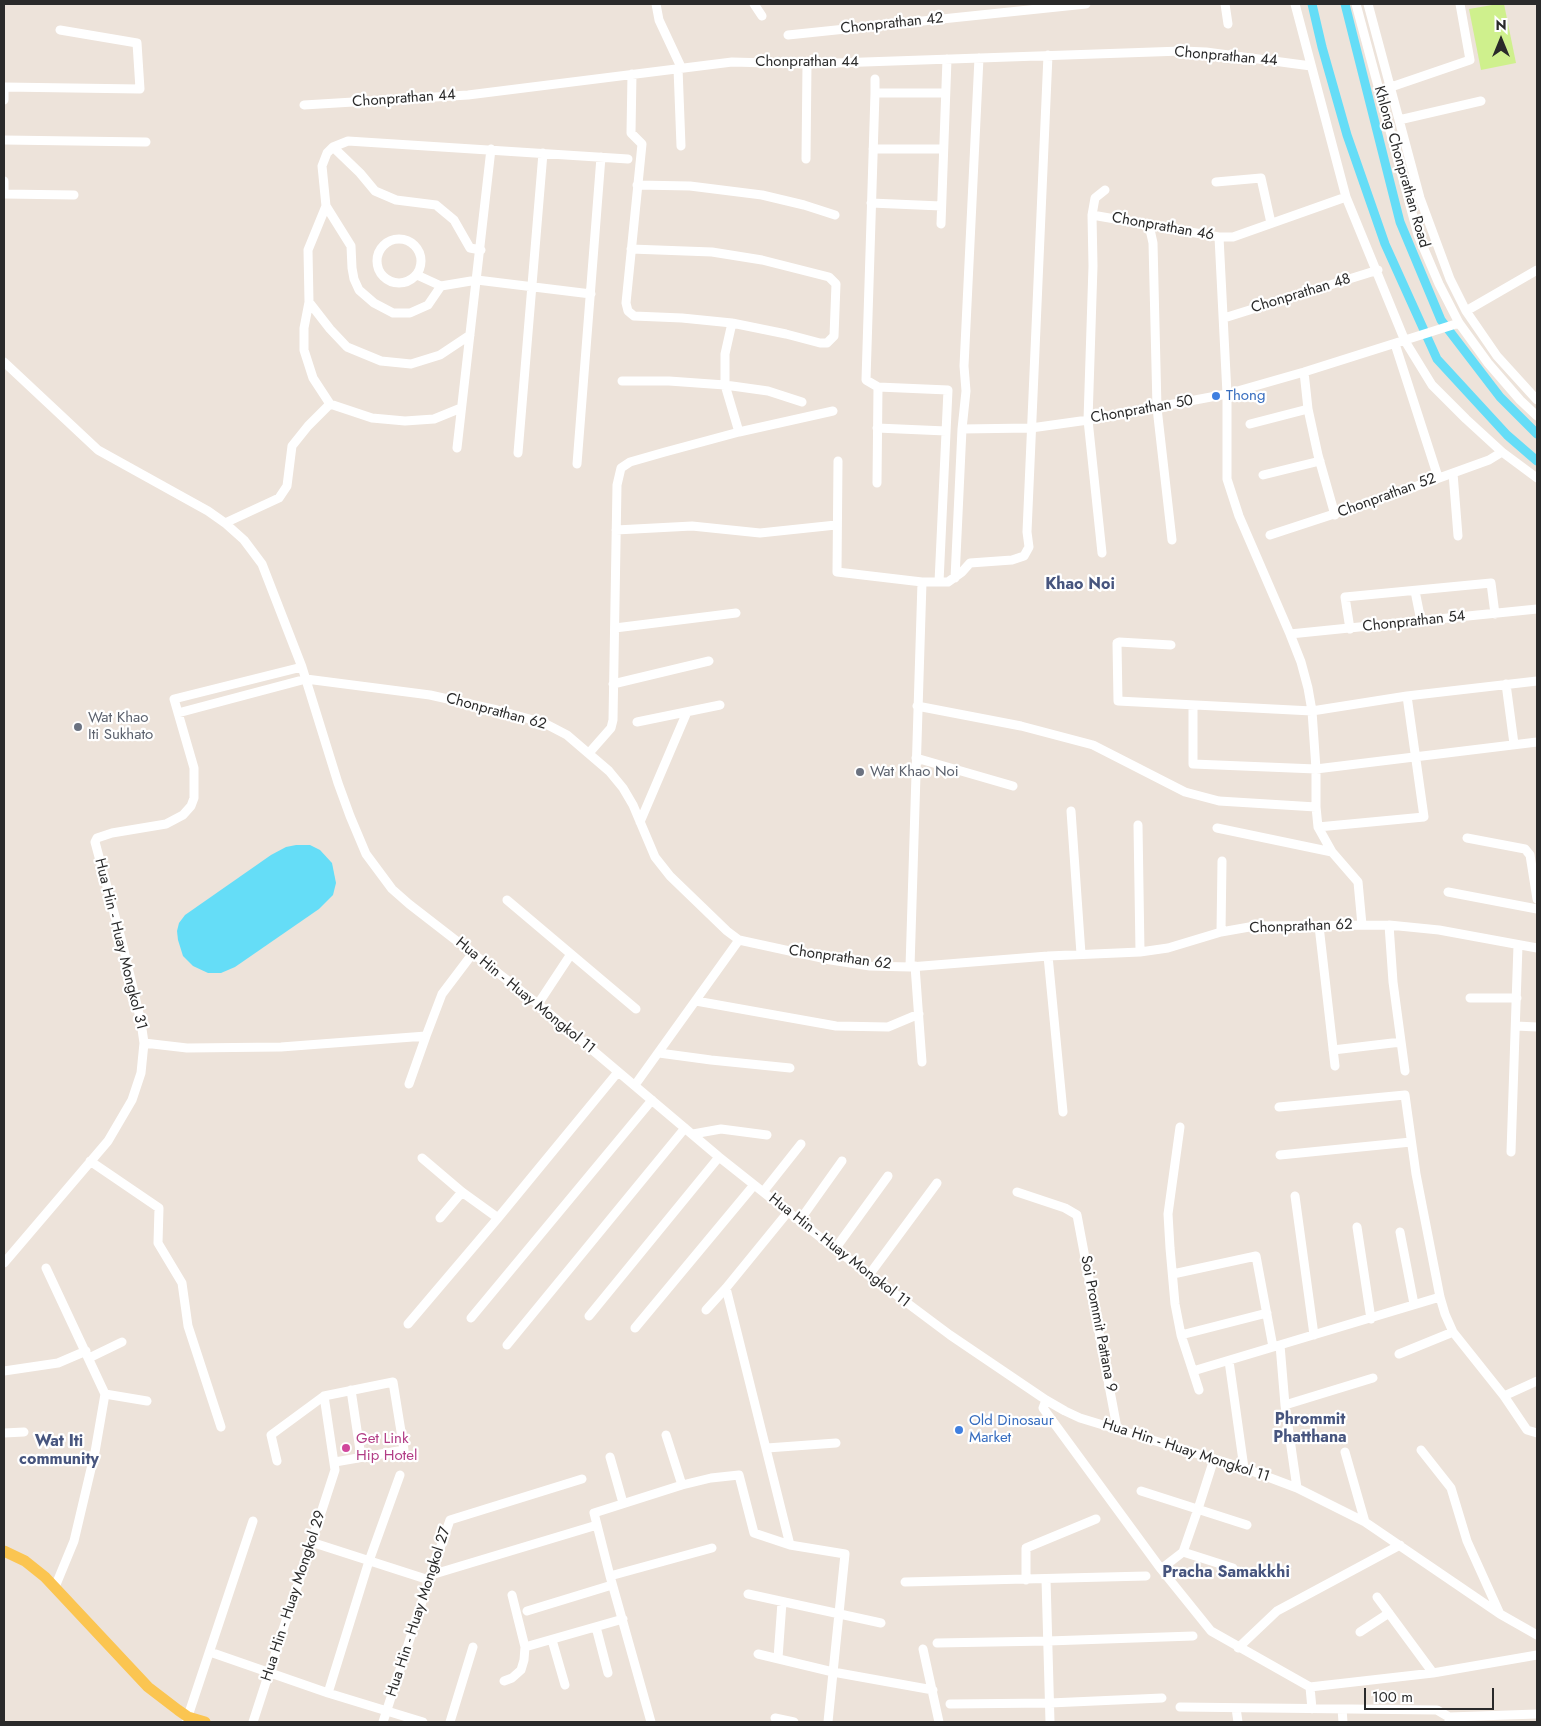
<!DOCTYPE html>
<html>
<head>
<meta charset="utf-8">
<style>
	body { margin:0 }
	#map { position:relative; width:1541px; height:1726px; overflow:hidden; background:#ede3da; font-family:Jost,sans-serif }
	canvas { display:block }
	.frame { position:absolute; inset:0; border:5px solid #2a2a2a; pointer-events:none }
	.north { position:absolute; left:1476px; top:15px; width:50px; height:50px; -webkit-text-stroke:4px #fff; paint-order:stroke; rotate:0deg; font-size:14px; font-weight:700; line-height:20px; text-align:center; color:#2a2a2a }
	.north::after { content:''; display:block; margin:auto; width:18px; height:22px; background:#2a2a2a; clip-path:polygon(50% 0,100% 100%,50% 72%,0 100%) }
	.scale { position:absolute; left:1364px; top:1688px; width:130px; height:22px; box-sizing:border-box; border:2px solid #2a2a2a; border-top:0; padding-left:6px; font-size:15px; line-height:18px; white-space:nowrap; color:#2a2a2a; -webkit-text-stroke:4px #fff; paint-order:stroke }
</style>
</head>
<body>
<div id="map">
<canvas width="1541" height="1726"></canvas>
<div class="frame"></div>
<div class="north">N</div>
<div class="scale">100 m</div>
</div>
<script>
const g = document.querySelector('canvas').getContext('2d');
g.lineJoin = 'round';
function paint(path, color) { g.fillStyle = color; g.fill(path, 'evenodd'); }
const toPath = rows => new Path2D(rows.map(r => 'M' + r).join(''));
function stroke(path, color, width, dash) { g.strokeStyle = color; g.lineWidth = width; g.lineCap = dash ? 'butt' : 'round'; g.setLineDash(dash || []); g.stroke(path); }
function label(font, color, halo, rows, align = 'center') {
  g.font = font + ' Jost,sans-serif'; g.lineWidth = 4.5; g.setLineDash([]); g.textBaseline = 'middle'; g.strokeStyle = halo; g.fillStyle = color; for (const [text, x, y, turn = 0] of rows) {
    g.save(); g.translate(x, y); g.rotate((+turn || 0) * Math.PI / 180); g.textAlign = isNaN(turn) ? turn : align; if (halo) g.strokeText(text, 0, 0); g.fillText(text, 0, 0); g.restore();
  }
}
paint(toPath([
	[1498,4,1504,4,1516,63,1481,70,1469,9]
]), '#cff08d');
paint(toPath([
	[296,845,310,845,320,850,332,863,336,883,333,895,319,909,235,967,221,973,208,973,193,966,183,956,178,940,177,931,179,923,185,915,271,855,286,847]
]), '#65ddf7');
stroke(toPath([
	[1312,4,1322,47,1347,135,1385,244,1437,359,1507,435,1537,461],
	[1345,4,1400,222,1441,320,1500,397,1537,434]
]), '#65ddf7', 9);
stroke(toPath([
	[656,4,659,20,681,67],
	[754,4,762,16],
	[1225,4,1228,24],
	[1295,4,1346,197,1405,341,1432,385,1466,419,1502,452,1537,478],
	[1356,4,1418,235,1439,284,1459,323,1488,363,1520,400,1537,416],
	[1368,4,1420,198,1450,279,1466,311,1497,356,1537,400],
	[788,35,1086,4],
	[678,68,681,146],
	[4,87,140,89,137,43,60,30],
	[1391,87,1470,60,1460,4],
	[875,93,875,79],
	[4,100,4,87],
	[304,105,468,95,732,62,807,64,1182,51,1206,52,1311,66],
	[1399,120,1481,101],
	[4,140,146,142],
	[333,147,360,173,375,191,396,200,436,205,454,220,470,248,481,250],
	[873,149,943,149],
	[806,159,807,64],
	[4,181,4,194,74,195],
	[1216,182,1261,178,1271,223],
	[637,185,690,186,762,195,804,205,835,215],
	[871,203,941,206],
	[326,206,351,246,352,268,354,279,359,290,374,303,393,313,410,313,428,305,441,286],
	[1092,215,1219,237,1233,237,1346,197],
	[941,224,947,59],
	[1149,225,1153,243,1157,408,1172,540],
	[1219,237,1227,394,1227,479,1239,516,1290,634,1301,662,1308,688,1312,711,1316,769,1316,807,1318,827,1332,852,1358,882,1362,925],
	'377 261a22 22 0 1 1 44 0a22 22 0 1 1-44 0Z',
	[631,249,712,252,762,260,829,277,836,284,834,336,827,343,820,343,786,334,732,323,682,318,634,316,628,311,626,303,642,144,631,133,632,74],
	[417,275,441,286,477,280,591,294],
	[309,302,330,329,347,347,381,361,411,364,440,355,470,335],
	[1466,311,1537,270],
	[1224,318,1378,270],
	[732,323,725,354,725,385,739,432],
	[1395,344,1438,477],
	[4,362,98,450,208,511,225,523,244,540,262,564,302,667,338,783,350,816,366,854,392,889,409,904,538,1004,719,1157,835,1249,950,1335,1046,1400,1065,1411,1080,1418,1244,1468,1297,1488,1365,1522,1500,1614,1537,1635],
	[1304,372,1308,409,1318,455,1335,515],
	[622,381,669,381,725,385,768,391,802,402],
	[461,408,434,419,405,421,372,418,330,404,313,378,304,350,304,328,309,302,308,250,326,206,322,166,327,153,333,147,348,141,628,159],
	[1250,424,1308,409],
	[877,428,946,431],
	[962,429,1031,428,1088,420,1227,394,1304,372,1459,323],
	[457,448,491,149],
	[518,453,543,153],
	[838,461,837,572,922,582],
	[577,464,601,157],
	[1453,473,1458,536],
	[1263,475,1320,461],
	[877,483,878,387],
	[225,523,279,498,287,486,292,446,308,426,330,404],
	[616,530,692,526,760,533,836,525],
	[1270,535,1392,495,1489,460,1502,452],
	[1102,553,1088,420,1093,266,1092,215,1095,198,1105,190],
	[955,578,962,429,966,391,964,366,979,58],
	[939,582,948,390,878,387,866,380,875,93,945,93],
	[1415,591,1421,621],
	[615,628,736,613],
	[1350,629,1345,597,1491,583,1495,614],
	[1290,634,1537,609],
	[1171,645,1119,642,1117,643,1118,701,1312,711,1407,696,1537,681],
	[613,684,709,661],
	[1506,684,1514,744],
	[1193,705,1193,764,1316,769,1537,742],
	[917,706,1021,726,1093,745,1185,792,1219,801,1316,807],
	[178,713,306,679,430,695,497,710,544,723,567,735,609,771,623,788,633,805,655,857,670,876,727,931,739,940,831,960,870,966,910,967,1048,956,1140,952,1168,948,1221,932,1255,926,1389,925,1439,930,1537,948],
	[637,722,720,705],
	[589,753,611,728,613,720,617,485,621,468,630,462,665,452,739,432,833,411],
	[916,758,1013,786],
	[1071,811,1081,954],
	[640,822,687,712],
	[1138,825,1140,952],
	[1318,827,1424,817,1407,696],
	[1217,828,1332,852],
	[1467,838,1525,849,1530,855,1537,899],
	[1448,892,1537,909],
	[507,900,636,1009],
	[1389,925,1393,982,1405,1071],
	[1319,926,1335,1066],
	[1221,932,1222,861],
	[1048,956,1063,1112],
	[915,966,922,1062],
	[910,967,922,582,948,582,962,572,970,563,1012,560,1024,556,1029,547,1027,532,1048,55],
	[1470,998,1517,998],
	[696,1001,836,1026,888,1027,919,1014],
	[538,1004,571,954],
	[1516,1026,1537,1027],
	[144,1043,187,1048,281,1047,426,1036,442,994,473,953],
	[1333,1050,1401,1042],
	[659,1053,711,1060,790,1068],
	[409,1084,426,1036],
	[635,1085,739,940],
	[1279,1107,1405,1095,1416,1174,1440,1297,1445,1314,1453,1332,1504,1396,1527,1430,1537,1433],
	[1180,1127,1168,1214,1170,1248,1175,1304,1181,1335,1199,1390],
	[693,1134,721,1129,767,1135],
	[1511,1152,1518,945],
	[1280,1155,1411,1142],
	[422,1158,462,1192,498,1218],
	[90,1161,159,1208,158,1243,182,1283,188,1326,221,1427],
	[763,1192,801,1144],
	[1017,1192,1065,1208,1077,1215,1117,1428],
	[1295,1196,1314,1335],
	[440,1218,462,1192],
	[800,1220,842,1161],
	[1357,1227,1371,1319],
	[1400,1232,1414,1304],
	[835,1249,888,1176],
	[4,1263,108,1141,132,1100,141,1073,144,1043,141,1022,123,946,95,842,97,838,112,833,166,824,183,815,191,806,194,798,194,768,174,699,302,667],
	[46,1268,105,1394,95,1452,74,1541,55,1587],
	[1173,1274,1256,1256,1273,1347],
	[869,1275,937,1183],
	[726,1288,790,1545],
	[706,1310,726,1288,788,1212],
	[589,1316,719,1157],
	[471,1318,652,1100],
	[408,1324,498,1218,618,1072],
	[635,1328,754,1185],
	[1181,1335,1267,1313],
	[507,1345,685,1128],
	[1280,1345,1285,1405,1297,1488],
	[1399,1354,1453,1332],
	[89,1358,122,1342],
	[1229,1361,1244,1468],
	[4,1371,58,1363,86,1351],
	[1193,1371,1440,1297],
	[351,1390,361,1457],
	[105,1394,147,1401],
	[1504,1396,1537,1381],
	[1046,1400,1043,1408,1161,1569,1211,1631,1310,1687,1312,1709],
	[1285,1405,1373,1378],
	[4,1433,24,1432],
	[666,1435,682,1485],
	[767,1448,836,1443],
	[1421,1450,1451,1488,1467,1541,1500,1614],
	[1345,1452,1365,1522],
	[610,1457,623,1503],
	[277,1461,271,1435,324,1396,393,1382,404,1450,335,1462],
	[1141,1491,1247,1525],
	[311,1542,429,1580],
	[1183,1552,1233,1568],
	[1161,1569,1183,1552,1198,1509,1214,1459],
	[431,1575,597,1525],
	[610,1576,712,1548],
	[1046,1579,1050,1722],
	[1026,1580,1026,1548,1096,1519],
	[905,1582,1146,1576],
	[748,1594,881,1623],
	[1377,1597,1433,1673],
	[527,1611,612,1585],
	[596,1627,608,1673],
	[1360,1632,1389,1613],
	[552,1640,565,1685],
	[937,1643,1048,1641,1193,1636],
	[525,1647,623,1619],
	[1238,1648,1277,1611,1400,1545],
	[923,1649,939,1722],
	[210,1652,328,1693,423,1722],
	[758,1654,833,1672,933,1690],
	[778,1658,782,1602],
	[504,1681,512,1678,521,1670,524,1660,525,1647,512,1595],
	[1310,1687,1433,1673,1537,1655],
	[328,1693,369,1561,400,1475],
	[950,1704,1050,1703,1162,1698],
	[1180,1707,1437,1710,1449,1717,1449,1722],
	[1236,1708,1238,1722],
	[1342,1709,1343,1722],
	[1449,1717,1537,1714],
	[775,1718,794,1722],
	[186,1722,253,1521],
	[253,1722,335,1470,324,1396],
	[383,1722,429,1580,450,1520,582,1479],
	[450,1722,473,1647],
	[651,1722,610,1576,594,1513,682,1485,711,1478,739,1475,754,1533,790,1545,845,1554,828,1722]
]), '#fff', 9);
stroke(toPath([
	[4,1551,25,1561,45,1577,148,1687,178,1710,188,1717,205,1722]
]), '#fbc551', 11);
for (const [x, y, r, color] of [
	[1216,396,5,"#3f7fe0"],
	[78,727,5,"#6b7280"],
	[860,772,5,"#6b7280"],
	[959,1430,5,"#3f7fe0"],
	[346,1448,5,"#d1479c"]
]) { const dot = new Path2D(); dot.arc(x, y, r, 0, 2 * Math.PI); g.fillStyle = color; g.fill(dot); stroke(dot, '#fff', 2); }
label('15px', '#2a2a2a', '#fff', [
	["Chonprathan 42",892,24,-6],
	["Chonprathan 44",1226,57,5],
	["Chonprathan 44",807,62],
	["Chonprathan 44",404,99,-4],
	["Khlong Chonprathan Road",1401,167,74],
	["Chonprathan 46",1163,227,10],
	["Chonprathan 48",1301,294,-17],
	["Chonprathan 50",1142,410,-10],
	["Chonprathan 52",1387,496,-20],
	["Chonprathan 54",1414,622,-6],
	["Chonprathan 62",496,712,15],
	["Chonprathan 62",1301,927,-2],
	["Hua Hin - Huay Mongkol 31",120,944,76],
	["Chonprathan 62",840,958,8],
	["Hua Hin - Huay Mongkol 11",525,996,39],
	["Hua Hin - Huay Mongkol 11",839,1251,38],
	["Soi Prommit Pattana 9",1098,1324,79],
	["Hua Hin - Huay Mongkol 11",1186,1451,18],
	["Hua Hin - Huay Mongkol 29",294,1596,-72],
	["Hua Hin - Huay Mongkol 27",419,1612,-72]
]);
label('15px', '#366cbe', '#fff', [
	["Thong",1226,396],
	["Old Dinosaur",969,1421],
	["Market",969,1438]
], 'left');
label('15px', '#5b616d', '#fff', [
	["Wat Khao",88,718],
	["Iti Sukhato",88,735],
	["Wat Khao Noi",870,772]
], 'left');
label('15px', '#b23c85', '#fff', [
	["Get Link",356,1439],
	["Hip Hotel",356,1456]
], 'left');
label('bold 16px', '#47557e', '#fff', [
	["Khao Noi",1080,585],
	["Phrommit",1310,1420],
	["Phatthana",1310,1438],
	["Wat Iti",59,1442],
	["community",59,1460],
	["Pracha Samakkhi",1226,1573]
]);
</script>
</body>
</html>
